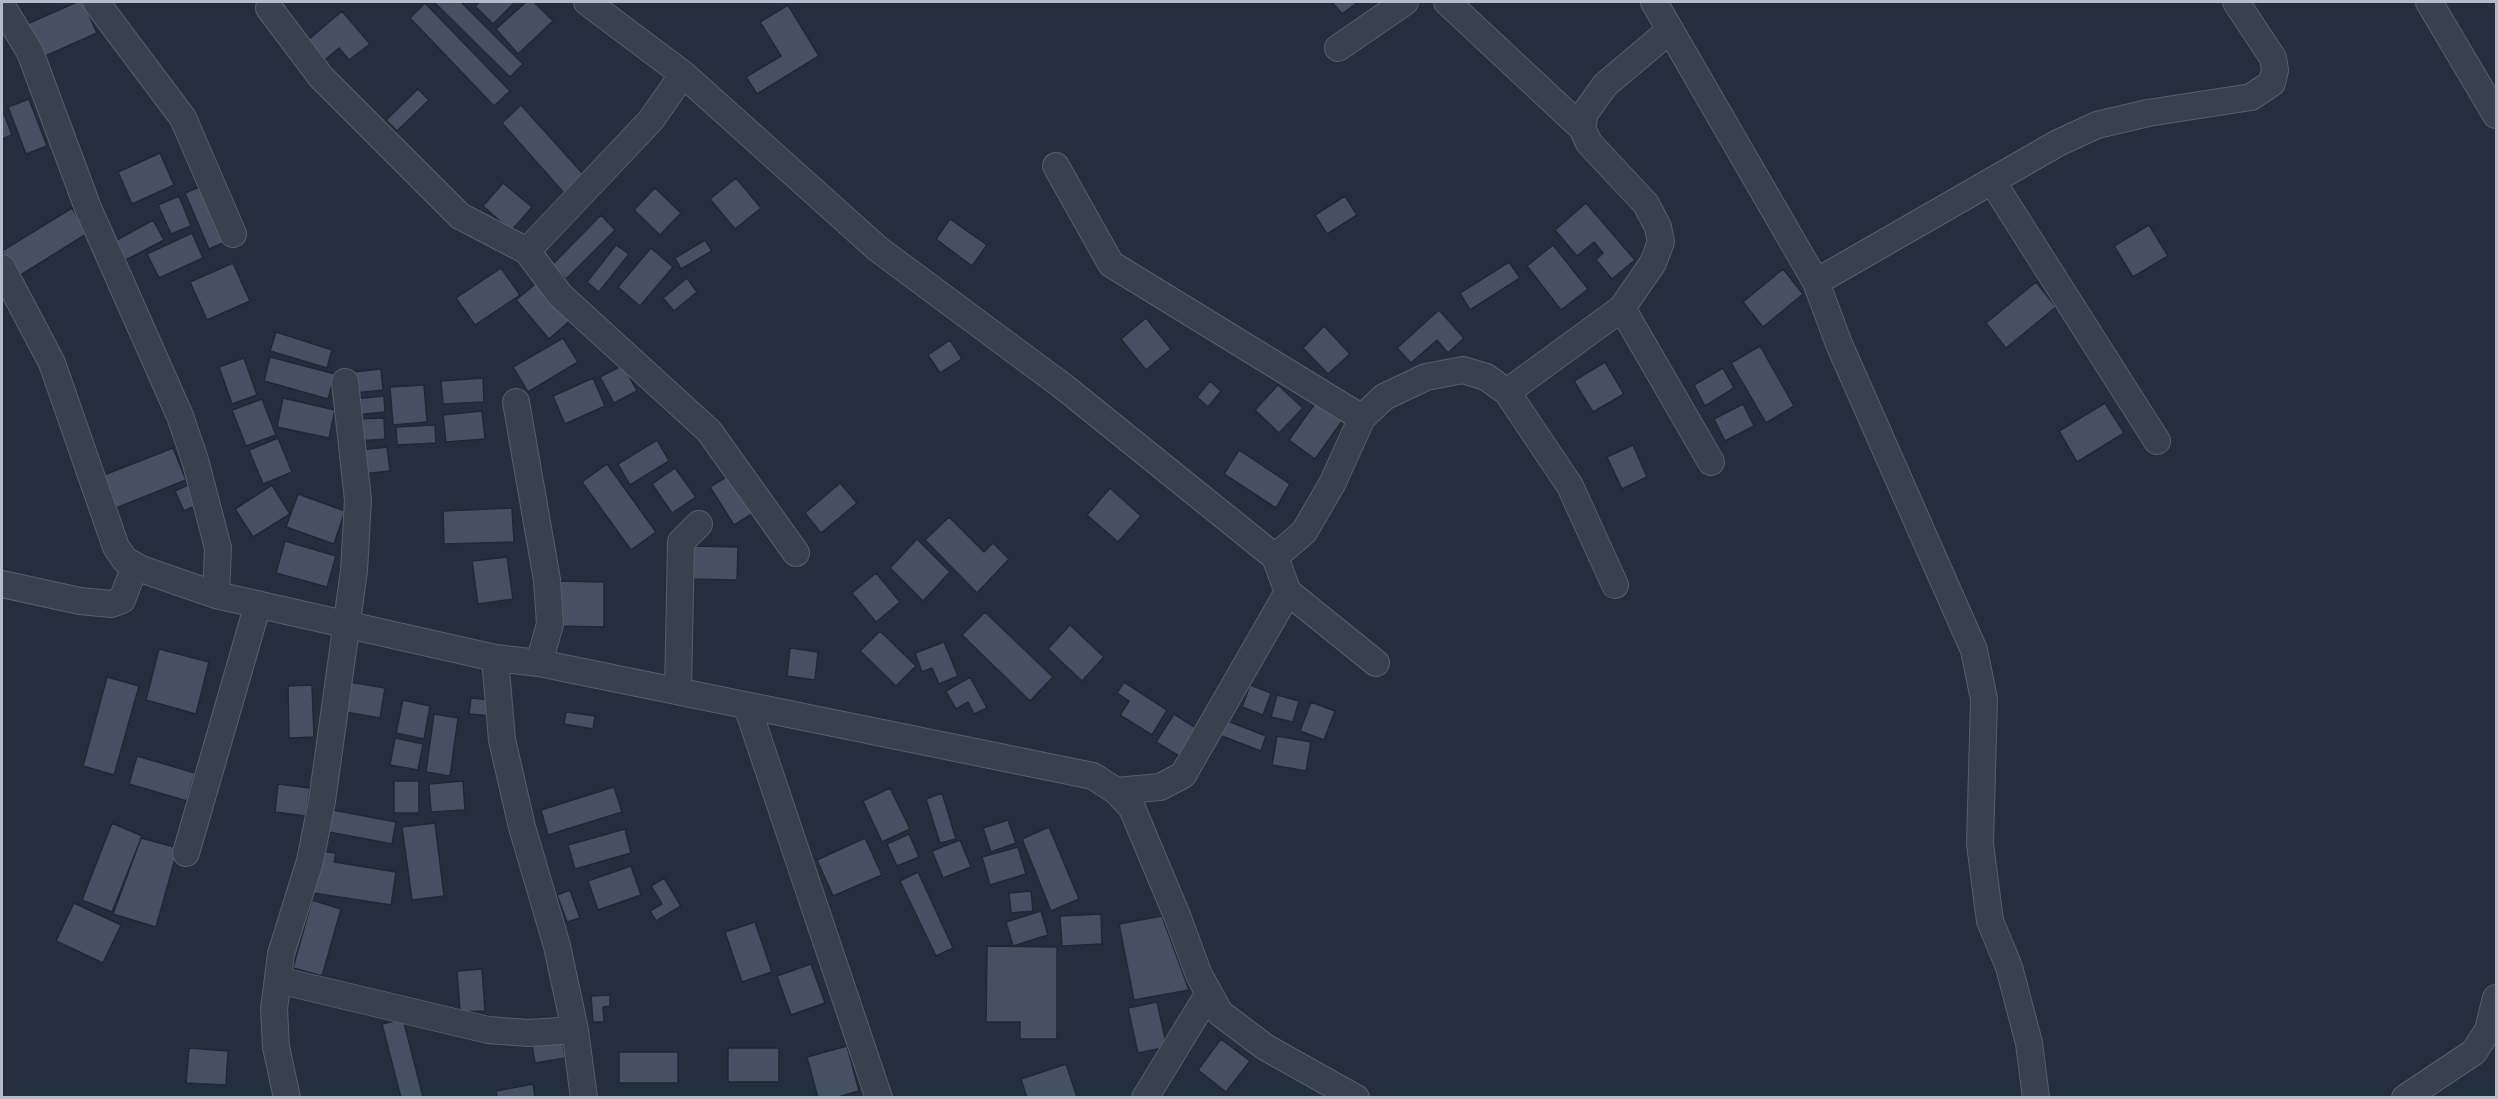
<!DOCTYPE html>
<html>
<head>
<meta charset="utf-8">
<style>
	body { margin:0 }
	#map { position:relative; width:2498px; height:1099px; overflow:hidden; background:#242f3e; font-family:"Open Sans",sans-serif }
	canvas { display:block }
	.frame { position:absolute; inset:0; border:3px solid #b4bcc9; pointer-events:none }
</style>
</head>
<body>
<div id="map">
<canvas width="2498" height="1099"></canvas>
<div class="frame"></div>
</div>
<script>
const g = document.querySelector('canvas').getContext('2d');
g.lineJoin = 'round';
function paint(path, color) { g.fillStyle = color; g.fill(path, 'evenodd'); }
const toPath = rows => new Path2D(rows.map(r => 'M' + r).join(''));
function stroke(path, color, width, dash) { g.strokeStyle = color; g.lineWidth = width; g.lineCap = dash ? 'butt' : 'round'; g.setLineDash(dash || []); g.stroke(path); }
const building = toPath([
	[77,2,83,2,97,33,41,58,27,24,77,2],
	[434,2,461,2,523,64,510,77,434,2],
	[480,2,515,2,493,24,475,6,480,2],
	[526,2,534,2,553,21,518,54,496,29,526,2],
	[1332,2,1358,2,1342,14,1332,2],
	[425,3,510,91,494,106,410,18,425,3],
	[788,5,819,56,757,94,746,77,781,56,760,22,788,5],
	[342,11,370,44,349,60,339,48,325,60,308,40,342,11],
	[418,89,429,100,397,131,386,120,418,89],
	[29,99,47,146,26,154,8,107,29,99],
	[521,105,584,175,564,193,502,123,521,105],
	[4,114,12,135,2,139,2,115,4,114],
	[160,153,174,185,132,204,118,172,160,153],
	[736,178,761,208,735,229,710,199,736,178],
	[209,183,232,239,209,249,185,193,209,183],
	[503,183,532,207,511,231,483,206,503,183],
	[655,188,681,213,660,235,634,210,655,188],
	[179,196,191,226,171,234,158,205,179,196],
	[1345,196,1357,215,1327,234,1315,215,1345,196],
	[1586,203,1635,260,1612,279,1596,260,1603,253,1594,242,1577,256,1555,230,1586,203],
	[72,208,88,233,16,278,2,251,72,208],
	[601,215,615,230,566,279,552,265,601,215],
	[950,219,987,245,972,266,936,239,950,219],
	[153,220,164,240,126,260,115,241,153,220],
	[2149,225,2168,256,2133,277,2114,246,2149,225],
	[192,233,203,258,159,278,147,254,192,233],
	[705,240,712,251,681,269,675,258,705,240],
	[616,245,629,254,599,292,587,282,616,245],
	[1553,245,1588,289,1561,310,1527,266,1553,245],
	[651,248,673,267,640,306,618,287,651,248],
	[1509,262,1520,278,1470,310,1460,293,1509,262],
	[233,263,250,301,207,320,190,282,233,263],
	[501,268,520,295,475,325,456,298,501,268],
	[1783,269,1803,294,1763,327,1743,302,1783,269],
	[687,278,697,292,674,311,663,298,687,278],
	[540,280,572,319,549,339,516,300,540,280],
	[2036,282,2056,307,2006,348,1986,323,2036,282],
	[1439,310,1464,338,1448,353,1437,340,1411,363,1397,348,1439,310],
	[1146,318,1171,349,1146,370,1121,339,1146,318],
	[1324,326,1350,354,1328,374,1303,348,1324,326],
	[276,332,332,350,327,368,270,351,276,332],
	[563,338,578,362,528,392,513,367,563,338],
	[950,340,962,359,940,373,928,355,950,340],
	[1760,346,1794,406,1766,423,1731,363,1760,346],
	[270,357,335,374,328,399,264,381,270,357],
	[244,358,257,395,232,404,219,367,244,358],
	[1605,362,1624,394,1593,412,1574,381,1605,362],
	[623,365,637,391,614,403,600,377,623,365],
	[1723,368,1734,388,1705,406,1694,385,1723,368],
	[381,369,383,390,355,393,352,372,381,369],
	[483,378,484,402,443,404,441,381,483,378],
	[593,378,605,406,565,424,553,396,593,378],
	[1210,381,1221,391,1208,407,1197,397,1210,381],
	[424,385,427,422,393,425,390,387,424,385],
	[1278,385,1303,408,1279,433,1255,410,1278,385],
	[384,396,385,412,355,415,354,399,384,396],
	[283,398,335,410,329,438,277,427,283,398],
	[1319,398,1345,417,1315,459,1289,440,1319,398],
	[262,399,276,435,246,446,232,410,262,399],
	[2105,403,2124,433,2077,462,2059,431,2105,403],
	[1743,404,1754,426,1725,441,1714,419,1743,404],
	[482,411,485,439,446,442,443,415,482,411],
	[384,418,385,439,358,441,357,419,384,418],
	[435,425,436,443,397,445,396,427,435,425],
	[278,438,292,472,263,484,249,450,278,438],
	[657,440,669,461,630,485,618,464,657,440],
	[1633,445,1647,477,1622,489,1607,457,1633,445],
	[387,447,390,471,363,474,360,450,387,447],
	[173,448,186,480,116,508,104,475,173,448],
	[1239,450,1290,484,1276,508,1224,474,1239,450],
	[607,464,656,532,631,550,582,482,607,464],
	[675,468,696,497,672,513,652,484,675,468],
	[736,471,760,509,734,525,710,487,736,471],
	[840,483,857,503,821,533,805,513,840,483],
	[188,485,197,505,184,511,175,491,188,485],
	[272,485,290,514,253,537,235,509,272,485],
	[1110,488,1141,516,1118,542,1087,515,1110,488],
	[298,494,345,511,334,544,286,527,298,494],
	[512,508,514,542,444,544,443,511,512,508],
	[949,517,984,552,993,543,1009,559,977,593,925,540,949,517],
	[917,539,950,572,923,601,890,568,917,539],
	[285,541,336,556,327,587,276,573,285,541],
	[691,546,738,547,737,580,691,579,691,546],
	[507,557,513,599,478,604,472,561,507,557],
	[876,573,900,602,876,622,852,593,876,573],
	[557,581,604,582,604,627,556,626,557,581],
	[985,612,1053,677,1030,701,962,635,985,612],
	[1070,625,1104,657,1082,681,1048,649,1070,625],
	[880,631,916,666,896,686,860,651,880,631],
	[944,642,958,676,939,684,932,668,922,672,915,653,944,642],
	[790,648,818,652,815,680,787,676,790,648],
	[159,649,209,662,196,714,146,700,159,649],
	[107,677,139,686,114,775,83,766,107,677],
	[970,677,987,708,974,714,968,702,956,709,946,691,970,677],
	[350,682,385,688,380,718,345,712,350,682],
	[1124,682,1167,710,1152,735,1120,715,1129,701,1117,693,1124,682],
	[312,685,314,737,289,738,288,686,312,685],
	[1250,685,1271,693,1263,715,1242,707,1250,685],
	[1277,695,1299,701,1293,722,1271,717,1277,695],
	[471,698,493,700,492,716,469,714,471,698],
	[403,700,430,706,424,739,396,733,403,700],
	[1311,702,1335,711,1324,740,1300,731,1311,702],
	[566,712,595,716,593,729,564,724,566,712],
	[434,714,458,718,450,776,426,772,434,714],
	[1174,714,1196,728,1179,756,1156,742,1174,714],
	[1225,720,1266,736,1261,751,1219,735,1225,720],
	[1277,736,1311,742,1306,771,1272,765,1277,736],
	[395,738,423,744,418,770,390,765,395,738],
	[137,756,195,773,187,801,129,784,137,756],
	[394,781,419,781,419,813,394,813,394,781],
	[463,781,465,810,431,812,429,784,463,781],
	[278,784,310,788,306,816,275,812,278,784],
	[614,787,622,812,548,835,541,810,614,787],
	[890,788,910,829,882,842,863,801,890,788],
	[942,793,956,839,940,843,926,799,942,793],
	[333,810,396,822,392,844,329,832,333,810],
	[1008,820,1016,843,991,852,983,828,1008,820],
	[112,823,142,836,112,912,82,900,112,823],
	[435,823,444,896,412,900,402,827,435,823],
	[1049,827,1079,899,1051,911,1022,839,1049,827],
	[625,829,631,853,575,869,568,845,625,829],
	[909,834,919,857,897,866,887,844,909,834],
	[141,838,178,848,156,927,113,914,141,838],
	[865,838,882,875,833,896,817,860,865,838],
	[960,840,971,867,943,878,932,851,960,840],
	[1018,847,1026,874,990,885,982,857,1018,847],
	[320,851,336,853,334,862,396,872,391,905,313,893,320,851],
	[631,866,641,895,598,910,588,881,631,866],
	[918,872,953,948,936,956,900,881,918,872],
	[664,878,681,906,656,921,650,911,662,904,651,886,664,878],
	[570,890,580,918,567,922,557,895,570,890],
	[1031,891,1033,911,1011,913,1009,893,1031,891],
	[312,900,341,909,322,976,293,968,312,900],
	[74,903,121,925,103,963,56,941,74,903],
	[1041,911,1048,935,1013,946,1006,922,1041,911],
	[1101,914,1102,944,1062,946,1060,916,1101,914],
	[1162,916,1189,990,1134,1000,1119,924,1162,916],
	[755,922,772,972,742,982,725,932,755,922],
	[987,946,1057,947,1057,1039,1020,1039,1020,1022,986,1022,987,946],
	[811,964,825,1003,791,1015,777,976,811,964],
	[482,969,485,1011,460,1012,457,971,482,969],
	[610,995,610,1006,603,1007,604,1022,593,1022,591,996,610,995],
	[1157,1002,1167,1047,1138,1053,1128,1008,1157,1002],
	[403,1019,423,1097,420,1098,401,1098,382,1024,403,1019],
	[562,1039,565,1058,535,1063,532,1044,562,1039],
	[1221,1039,1250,1061,1226,1092,1198,1070,1221,1039],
	[847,1046,859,1091,834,1098,818,1098,807,1057,847,1046],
	[189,1048,228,1051,226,1085,186,1083,189,1048],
	[728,1048,779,1048,779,1082,728,1082,728,1048],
	[619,1052,678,1052,678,1083,619,1083,619,1052],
	[1066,1064,1077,1097,1027,1098,1021,1079,1066,1064],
	[533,1084,535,1098,497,1098,496,1091,533,1084]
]);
paint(building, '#455162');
stroke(building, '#1f2835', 1.5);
const minor = toPath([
	[96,2,183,118,233,234],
	[587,2,683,74,878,249,1064,387,1275,557,1288,592,1376,663],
	[1447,2,1582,128],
	[1654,2,1816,282,1839,344,1974,650,1984,699,1980,844,1990,921,2009,967,2029,1043,2036,1098],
	[2429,2,2496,115],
	[2,6,30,52,88,208,180,416,195,460,218,548,216,595],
	[269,8,321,77,460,216,527,251,560,295,709,431,796,553],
	[1338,48,1405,2],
	[1056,166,1111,264,1362,418],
	[1992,181,2157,441],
	[527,251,651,120,683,74],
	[2,268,52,363,116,547,125,560,141,569,216,595,495,658,539,663,1093,776,1116,791,1132,808,1178,918,1199,975,1220,1013,1265,1047,1356,1098],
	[1816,282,2058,143,2097,125,2148,113,2251,97,2272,83,2275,70,2273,58,2236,2],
	[1622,308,1711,462],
	[1507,392,1622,308,1653,263,1661,242,1658,227,1646,204,1589,143,1582,128,1585,113,1605,85,1669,31],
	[516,402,547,580,550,624,539,663],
	[1275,557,1304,532,1332,484,1362,418,1384,397,1426,377,1463,370,1486,377,1507,392,1570,486,1615,585],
	[2,584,80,601,111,604,122,600,135,566],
	[495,658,502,740,522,827,557,946,575,1030,584,1098],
	[678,691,681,542,699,524],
	[747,706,879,1098],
	[1116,791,1160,787,1183,775,1288,592],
	[186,853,258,604],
	[278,980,488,1030,529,1033,575,1030],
	[287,1098,276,1047,274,1009,281,954,310,861,322,801,354,571,358,500,345,382],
	[1145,1098,1209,993],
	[2405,1098,2474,1052,2488,1030,2496,998]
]);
stroke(minor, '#565f6c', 28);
stroke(minor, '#38414e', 26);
</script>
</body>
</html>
